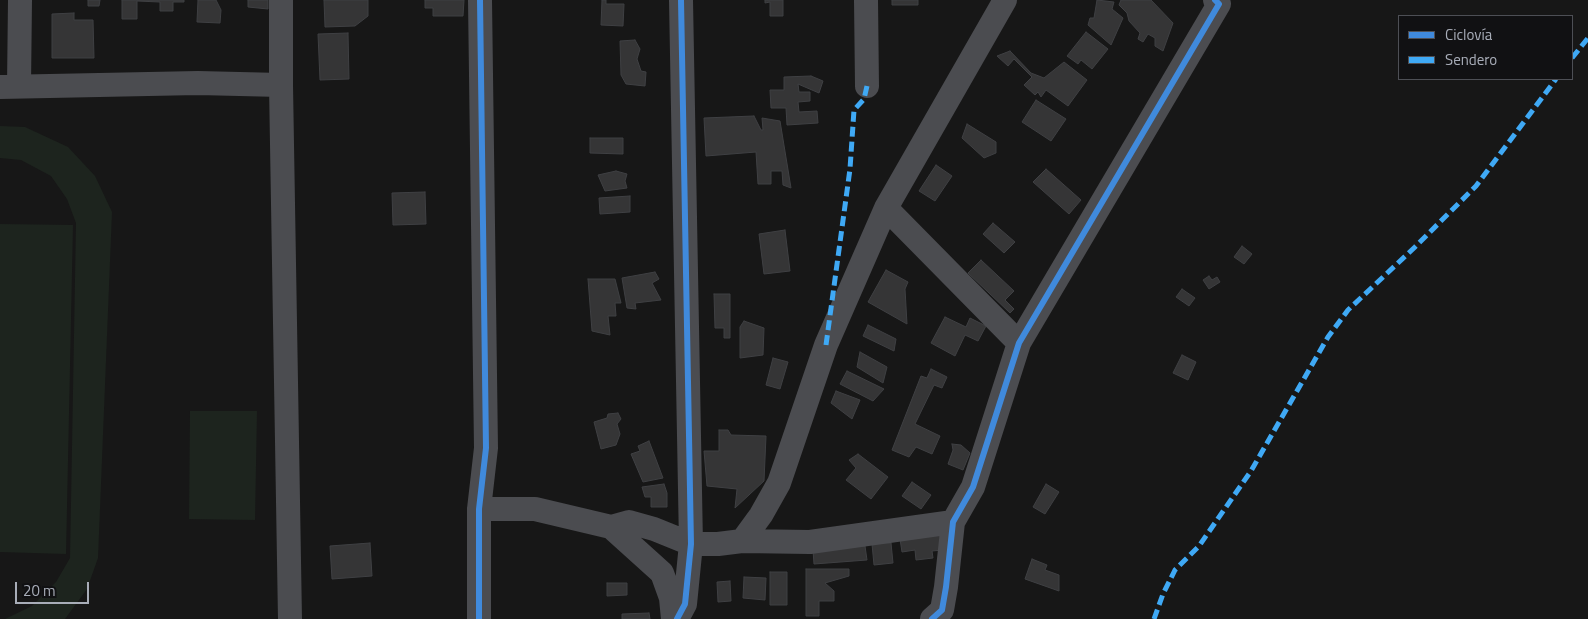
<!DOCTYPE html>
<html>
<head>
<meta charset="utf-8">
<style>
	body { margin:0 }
	#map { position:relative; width:1588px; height:619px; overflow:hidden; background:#171717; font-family:"Titillium Web",sans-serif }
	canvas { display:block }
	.legend { position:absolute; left:1398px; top:15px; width:175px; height:65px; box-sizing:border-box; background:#111113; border:1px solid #4d4f55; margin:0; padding:6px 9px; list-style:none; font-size:15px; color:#a8adb8 }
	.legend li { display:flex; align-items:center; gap:10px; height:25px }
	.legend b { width:25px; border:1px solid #4d4f55 }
	.scale { position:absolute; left:15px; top:582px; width:74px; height:22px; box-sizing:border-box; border:2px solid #a8adb8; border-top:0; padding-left:6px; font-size:15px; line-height:18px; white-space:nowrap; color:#a8adb8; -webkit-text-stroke:4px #111113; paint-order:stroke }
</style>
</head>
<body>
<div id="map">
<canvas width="1588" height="619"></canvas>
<ul class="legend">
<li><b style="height:6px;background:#408adc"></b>Ciclovía</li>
<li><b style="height:6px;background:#3fa9f5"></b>Sendero</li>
</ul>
<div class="scale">20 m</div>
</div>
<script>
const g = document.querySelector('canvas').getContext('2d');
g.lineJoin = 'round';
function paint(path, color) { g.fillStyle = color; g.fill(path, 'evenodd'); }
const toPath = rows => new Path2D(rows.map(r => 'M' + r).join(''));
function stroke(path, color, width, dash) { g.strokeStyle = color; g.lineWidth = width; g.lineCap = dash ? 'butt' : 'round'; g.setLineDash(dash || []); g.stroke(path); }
paint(toPath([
	[0,126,25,127,68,147,95,176,112,212,98,558,87,589,65,619,5,619,32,606,56,582,70,558,76,223,67,199,51,176,21,160,0,158],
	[0,224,73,225,66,554,0,552],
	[190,411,257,411,255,520,189,519]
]), '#1d241e');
const building = toPath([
	[88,0,100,0,99,6,88,6,88,0],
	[122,0,184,0,184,2,173,2,173,11,160,11,160,2,137,1,137,19,122,19,122,0],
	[198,0,216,0,221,10,220,23,197,22,198,0],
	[248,0,268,0,268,9,248,7,248,0],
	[324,0,368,0,368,16,355,26,325,27,324,0],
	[425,0,464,0,463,16,433,16,433,8,425,8,425,0],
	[602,0,606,0,606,4,624,4,623,26,601,25,602,0],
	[765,0,783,0,783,16,770,16,770,2,765,3,765,0],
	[892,0,918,0,918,5,892,5,892,0],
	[1097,0,1114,2,1112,9,1123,18,1111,45,1088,25,1090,18,1094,18,1097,0],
	[1121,0,1151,0,1173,23,1163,51,1155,46,1155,38,1148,34,1143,42,1138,39,1140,33,1129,21,1127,13,1119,5,1121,0],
	[74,13,74,20,93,20,94,58,52,58,52,14,74,13],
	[1086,32,1108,49,1092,69,1081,60,1078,64,1067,56,1086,32],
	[348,33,349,79,320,80,318,34,348,33],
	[635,40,640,49,637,59,641,71,646,72,645,86,626,84,621,75,620,41,635,40],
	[1010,51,1031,73,1044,78,1064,62,1087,80,1068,106,1046,90,1041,97,1038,92,1035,95,1024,85,1032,77,1014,59,1008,66,997,56,1010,51],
	[811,76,823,81,819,93,798,84,799,92,810,92,810,101,798,102,799,112,817,111,818,123,787,125,786,108,771,108,770,90,784,90,784,77,811,76],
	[1036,100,1066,119,1051,141,1022,122,1036,100],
	[754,116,761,130,763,130,762,118,780,121,791,188,783,185,782,171,771,171,771,184,758,184,756,152,706,156,704,118,754,116],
	[967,124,996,142,996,153,984,158,962,138,967,124],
	[590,138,623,138,623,154,590,153,590,138],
	[936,165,952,176,935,201,919,191,936,165],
	[1046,169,1081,200,1069,214,1033,182,1046,169],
	[616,171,627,174,625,181,627,188,605,191,598,175,616,171],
	[425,192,426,224,393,225,392,193,425,192],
	[630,196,630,212,600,214,599,198,630,196],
	[993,223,1015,242,1004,253,983,234,993,223],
	[785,230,790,271,764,274,759,234,785,230],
	[1242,246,1252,254,1244,264,1234,257,1242,246],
	[981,260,1014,291,1005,300,1014,309,1010,313,968,273,981,260],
	[886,270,908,282,905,289,907,324,868,302,886,270],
	[655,272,659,279,652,283,661,300,635,303,636,309,627,308,622,278,655,272],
	[1209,276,1212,280,1217,277,1220,282,1209,289,1203,280,1209,276],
	[588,279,615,279,621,303,615,303,616,316,608,316,610,335,592,331,588,279],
	[1182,289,1195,298,1189,306,1176,297,1182,289],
	[714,294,730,294,730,338,724,338,724,328,715,328,714,294],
	[945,317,966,327,970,318,986,326,978,341,965,335,955,356,931,343,945,317],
	[744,321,764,328,763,355,740,358,740,327,744,321],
	[868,325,896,339,894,351,863,336,868,325],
	[860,352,887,367,883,383,857,367,860,352],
	[1182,355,1196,362,1188,380,1173,373,1182,355],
	[773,358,788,362,780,389,766,385,773,358],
	[931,369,947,377,942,388,934,385,915,424,940,436,932,454,916,447,909,457,892,450,921,376,927,378,931,369],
	[847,371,884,389,873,401,840,384,847,371],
	[836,391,860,400,852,419,831,403,836,391],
	[618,413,621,419,617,424,620,434,616,445,601,449,594,422,607,418,608,414,618,413],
	[719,430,728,430,731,435,766,436,764,481,735,508,737,489,707,486,704,451,719,451,719,430],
	[649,441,663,478,643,482,631,454,640,451,638,446,649,441],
	[952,444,961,445,970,453,963,470,948,464,953,450,952,444],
	[858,454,888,477,871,499,846,480,856,468,849,460,858,454],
	[912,482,931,495,921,509,902,496,912,482],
	[664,484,667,493,667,507,651,507,651,497,645,497,642,487,664,484],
	[1046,484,1059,492,1045,514,1033,507,1046,484],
	[941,534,943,550,932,551,933,558,916,560,915,550,902,552,900,539,941,534],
	[370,543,372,576,332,579,330,546,370,543],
	[891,543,893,563,874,565,872,544,891,543],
	[865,546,867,560,814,564,813,550,865,546],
	[1032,559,1047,565,1045,570,1059,575,1059,591,1025,579,1032,559],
	[806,569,849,569,849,576,825,583,834,591,834,601,819,601,819,616,806,616,806,569],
	[770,572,787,572,787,605,770,605,770,572],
	[744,577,766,578,765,600,743,598,744,577],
	[730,581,731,601,718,602,717,582,730,581],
	[607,583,627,583,627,595,607,596,607,583],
	[649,613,650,619,622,619,622,614,649,613]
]);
paint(building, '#353536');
stroke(building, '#3f4043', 1);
stroke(toPath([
	[281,0,281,85,290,619],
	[866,0,867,86],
	[19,86,20,0],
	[0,87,198,83,281,85],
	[886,208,1019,343],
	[479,509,535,509,611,527,629,522,654,529,691,544,718,544,742,541,810,542,953,522],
	[611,527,662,573,671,598,673,619],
	[742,541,761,515,779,483,826,345,886,208,1005,0],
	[479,619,479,509,486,448,480,0],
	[677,619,685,604,691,544,681,0],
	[932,619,942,610,946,587,953,522,973,487,1019,343,1219,4,1215,0]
]), '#4b4c50', 24);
stroke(toPath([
	[1572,58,1588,38],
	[826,345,850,169,854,110,864,99,867,86],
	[1154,619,1163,594,1175,570,1199,546,1251,471,1328,337,1348,310,1415,247,1476,186,1556,79]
]), '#3fa9f5', 5, [10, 5]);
stroke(toPath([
	[479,619,479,509,486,448,480,0],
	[677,619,685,604,691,544,681,0],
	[932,619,942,610,946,587,953,522,973,487,1019,343,1219,4,1215,0]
]), '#408adc', 6);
</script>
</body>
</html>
